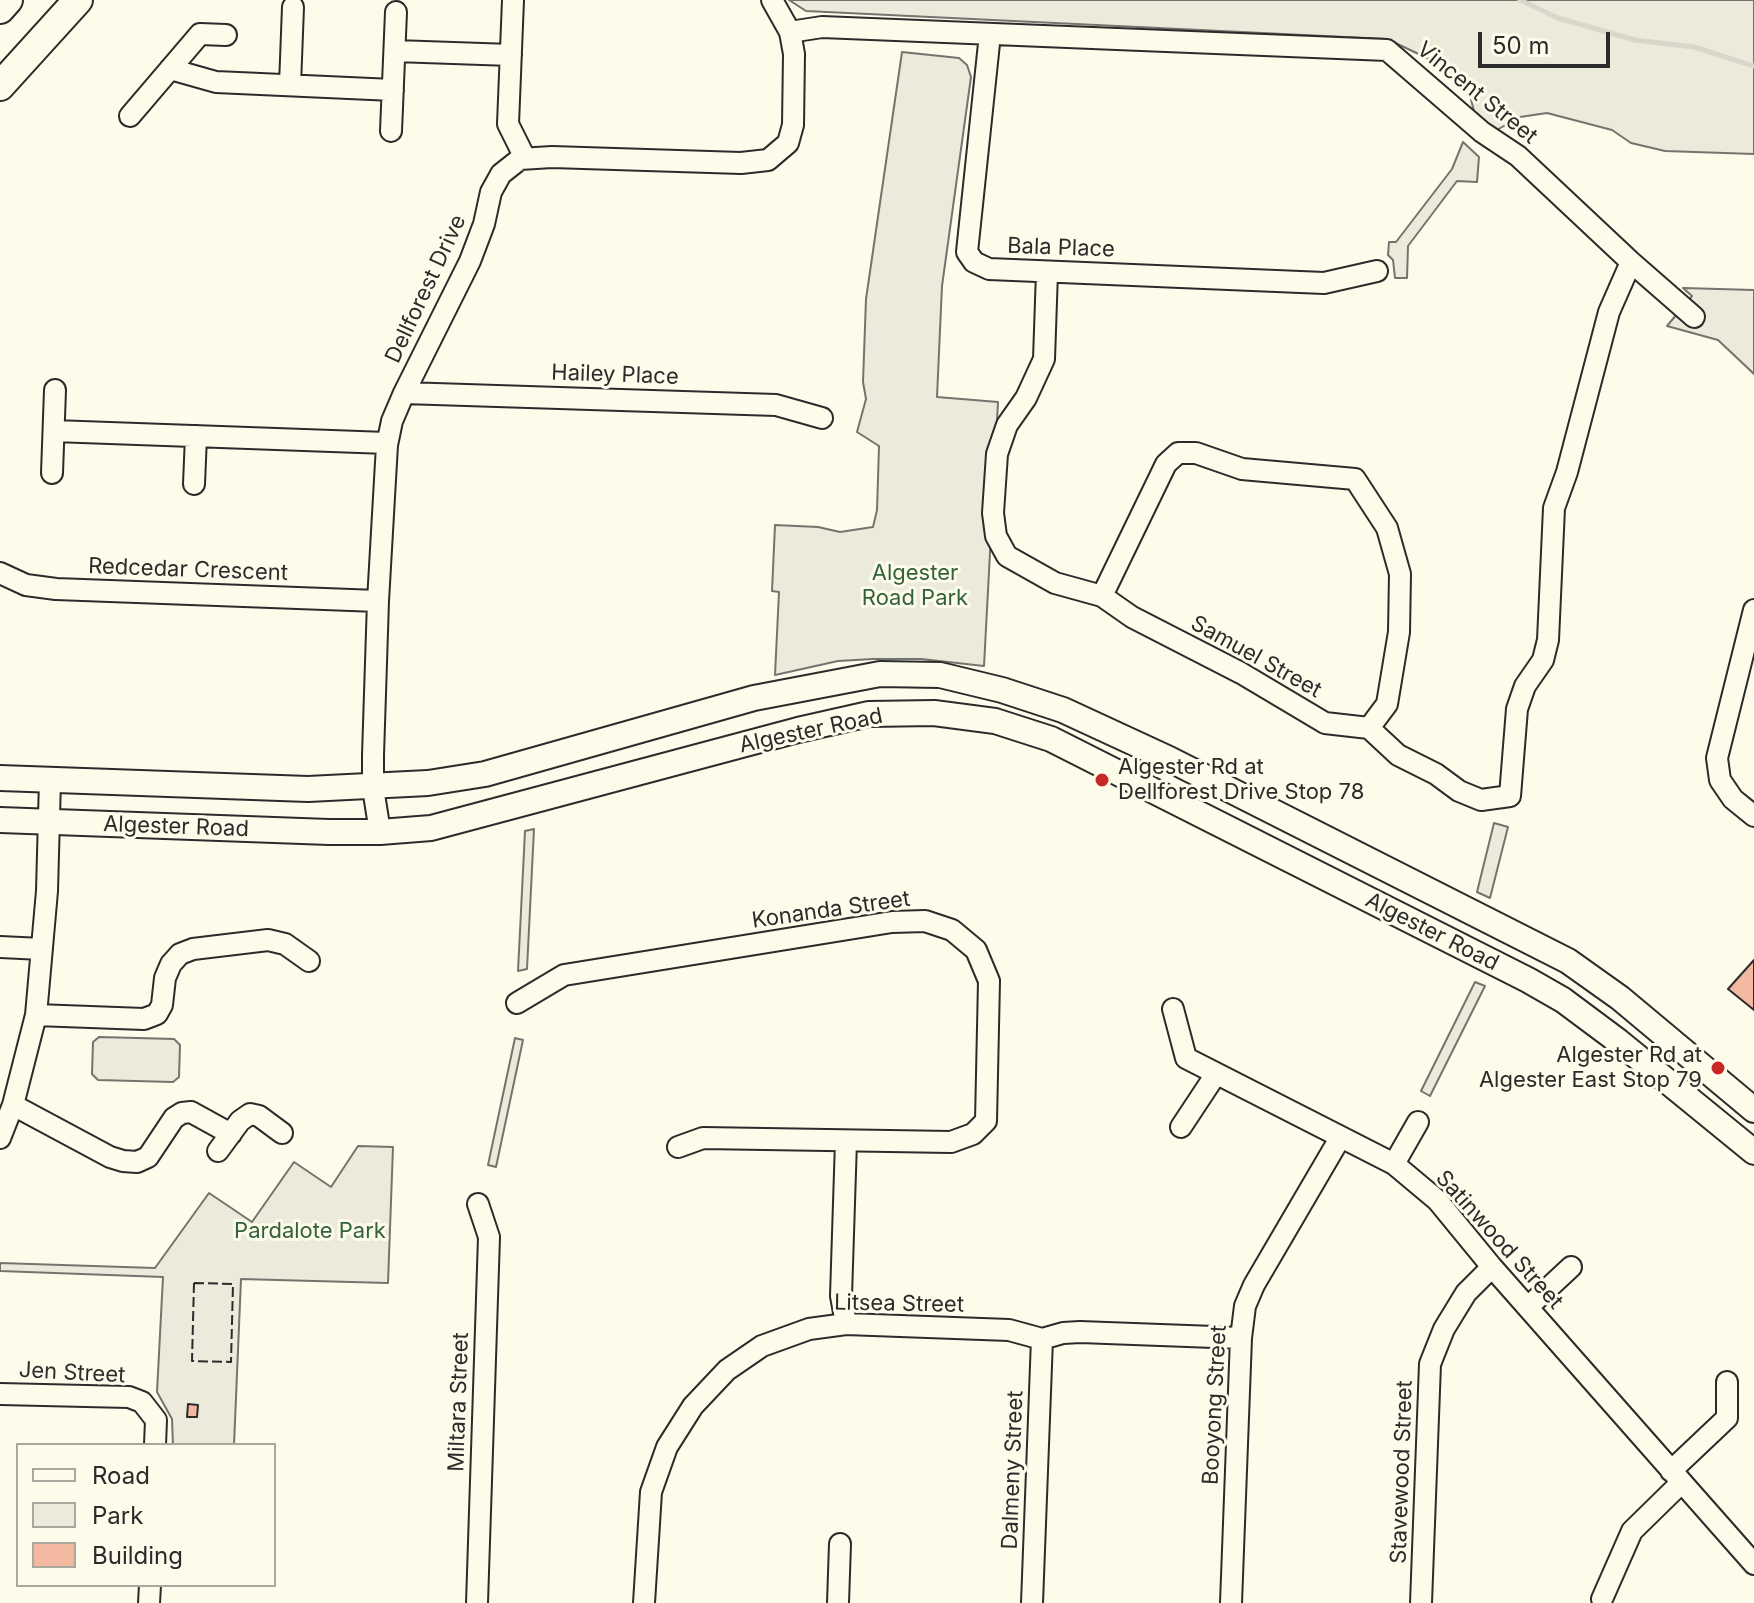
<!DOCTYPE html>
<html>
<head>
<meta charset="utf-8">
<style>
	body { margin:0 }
	#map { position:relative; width:1754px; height:1603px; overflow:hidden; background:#fdfbea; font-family:Inter,sans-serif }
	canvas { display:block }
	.legend { position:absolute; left:16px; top:1443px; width:260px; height:144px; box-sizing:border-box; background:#fdfbea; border:2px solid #a9a89e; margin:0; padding:10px 14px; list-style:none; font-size:24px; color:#2b2b2b }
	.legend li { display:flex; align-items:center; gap:16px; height:40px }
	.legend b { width:40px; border:2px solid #a9a89e }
	.scale { position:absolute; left:1478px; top:32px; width:132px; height:36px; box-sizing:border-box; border:4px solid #2b2b2b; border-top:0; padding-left:10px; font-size:24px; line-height:28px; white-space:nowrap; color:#2b2b2b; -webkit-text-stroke:6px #fdfbea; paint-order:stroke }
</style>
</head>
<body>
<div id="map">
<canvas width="1754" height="1603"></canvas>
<ul class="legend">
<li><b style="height:10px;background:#fdfbea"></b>Road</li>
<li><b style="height:22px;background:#ecebdb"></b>Park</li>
<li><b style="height:22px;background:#f2b8a0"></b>Building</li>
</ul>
<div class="scale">50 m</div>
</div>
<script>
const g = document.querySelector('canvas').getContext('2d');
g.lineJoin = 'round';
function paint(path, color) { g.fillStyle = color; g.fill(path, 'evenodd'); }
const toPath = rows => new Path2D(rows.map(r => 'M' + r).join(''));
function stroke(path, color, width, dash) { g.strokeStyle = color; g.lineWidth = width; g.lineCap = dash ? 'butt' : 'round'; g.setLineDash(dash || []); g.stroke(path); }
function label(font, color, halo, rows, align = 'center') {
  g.font = font + ' Inter,sans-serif'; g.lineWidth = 6; g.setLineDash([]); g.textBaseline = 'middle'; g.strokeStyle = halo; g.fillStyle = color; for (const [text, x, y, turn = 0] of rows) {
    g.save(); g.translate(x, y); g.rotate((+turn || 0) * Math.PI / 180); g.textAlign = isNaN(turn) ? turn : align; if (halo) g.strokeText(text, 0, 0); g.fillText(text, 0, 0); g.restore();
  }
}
const green = toPath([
	[789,0,1754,0,1754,154,1665,151,1631,143,1612,130,1547,113,1520,117,1495,131,1474,111,1470,96,1427,58,1387,39,806,11,789,0],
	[902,52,959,58,967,65,971,77,942,286,937,397,998,402,984,666,921,659,873,659,838,661,775,675,779,592,772,591,775,525,818,527,840,532,873,527,877,510,879,446,857,432,866,399,863,382,866,299,902,52],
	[1463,142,1479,157,1477,182,1457,181,1408,246,1407,278,1395,278,1393,260,1388,255,1389,242,1396,242,1452,169,1463,142],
	[1683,288,1754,290,1754,374,1718,340,1667,326,1692,296,1683,288],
	[1494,823,1508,827,1490,898,1477,892,1494,823],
	[534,829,527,969,518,971,525,831,534,829],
	[1475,982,1485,986,1430,1096,1421,1091,1475,982],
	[99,1037,174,1039,180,1045,179,1077,173,1082,98,1080,92,1074,93,1042,99,1037],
	[515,1038,523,1040,496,1167,488,1165,515,1038],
	[358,1146,393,1147,388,1283,241,1279,234,1445,173,1445,172,1419,157,1392,163,1277,0,1271,0,1263,155,1268,209,1193,252,1222,294,1162,331,1187,358,1146]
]);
paint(green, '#ecebdb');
stroke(green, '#74746e', 2);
stroke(toPath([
	[1520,0,1558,18,1635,40,1694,47,1754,66]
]), '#d8d7c9', 5);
const building = toPath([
	[1754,960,1754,1010,1728,989,1754,960],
	[188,1404,198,1405,197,1417,187,1417,188,1404]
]);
paint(building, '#f2b8a0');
stroke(building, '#2b2b2b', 2);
const minor = toPath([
	[513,0,508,124,525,158],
	[790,32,822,27,1387,50,1482,132,1518,156,1631,262,1694,317],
	[990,34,967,252,974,262,989,269,1324,283,1377,271],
	[395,51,511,55],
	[170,69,216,82,393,90],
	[290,85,293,7],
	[130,116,200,34,226,35],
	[391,131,396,12],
	[1047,272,1044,359,1026,398,1007,425,997,454,993,513,996,536,1007,556,1055,583,1102,596,1132,617,1241,673,1325,723,1369,728,1398,755,1436,774,1459,791,1481,800,1510,796,1517,709,1525,686,1543,660,1548,640,1554,508,1567,472,1609,312,1631,262],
	[404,393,776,405,822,418],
	[54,431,387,443],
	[52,473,55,390],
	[194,484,196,436],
	[0,573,26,585,56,589,378,601],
	[1102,596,1166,464,1178,453,1196,453,1242,469,1355,479,1387,528,1400,574,1399,632,1387,704,1369,728],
	[1754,610,1717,758,1720,780,1733,799,1754,816],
	[380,832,373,788,373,755,378,601,387,445,392,421,404,393,470,261,484,224,491,192,501,174,520,159,552,157,741,163,768,160,788,143,793,125,794,54,790,32,772,0],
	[0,947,42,949],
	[517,1003,564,975,892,922,925,921,952,930,976,950,989,981,986,1121,973,1134,951,1142,703,1138,678,1147],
	[1173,1009,1186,1058,1394,1164,1437,1200,1492,1267,1754,1564],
	[36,1015,144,1019,157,1014,162,1005,165,978,171,964,180,954,193,949,268,940,285,944,309,961],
	[13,1105,110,1157,123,1161,137,1162,148,1157,174,1118,182,1113,191,1112,231,1134],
	[1181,1127,1216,1074],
	[0,1138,13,1105,36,1015,47,891,50,780],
	[846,1141,841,1296,846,1324],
	[218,1151,240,1121,250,1114,259,1116,282,1133],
	[1394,1164,1418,1122],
	[1528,1307,1571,1267],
	[0,1394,129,1397,142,1402,156,1420,155,1445],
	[1671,1471,1727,1418,1727,1382],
	[1602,1599,1632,1531,1681,1483],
	[149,1603,150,1585],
	[477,1603,489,1237,478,1204],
	[644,1603,651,1492,667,1447,693,1406,727,1370,762,1346,809,1329,846,1324,1009,1330,1042,1339,1063,1333,1080,1332,1241,1338],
	[838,1603,840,1544],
	[1032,1603,1042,1339],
	[1231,1603,1241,1338,1245,1306,1254,1285,1340,1138],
	[1421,1603,1430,1364,1444,1329,1466,1293,1492,1267]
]);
const major = toPath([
	[0,778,308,789,428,783,485,774,754,698,880,674,940,675,1002,690,1063,710,1169,759,1568,961,1620,998,1754,1110],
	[0,820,329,832,380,832,431,828,798,730,869,714,934,713,995,721,1051,739,1528,980,1563,1000,1618,1041,1754,1152]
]);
const highway = toPath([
	[0,9,8,0],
	[0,86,78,0]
]);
stroke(minor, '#2b2b2b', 24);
stroke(major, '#2b2b2b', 28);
stroke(highway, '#2b2b2b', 32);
stroke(minor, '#fdfbea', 20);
stroke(major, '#fdfbea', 24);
stroke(highway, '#fdfbea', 28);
stroke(toPath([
	[194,1283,233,1284,231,1362,192,1361,194,1283]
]), '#2b2b2b', 2, [10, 4]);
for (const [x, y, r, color] of [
	[1102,780,8,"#c62828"],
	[1718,1068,8,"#c62828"]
]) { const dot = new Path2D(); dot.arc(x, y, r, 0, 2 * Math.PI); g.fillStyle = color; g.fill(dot); stroke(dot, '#fdfbea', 3); }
label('22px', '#2b2b2b', '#fdfbea', [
	["Vincent Street",1477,93,39],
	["Bala Place",1061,248,2],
	["Dellforest Drive",426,289,-65],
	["Hailey Place",615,375,2],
	["Redcedar Crescent",188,570,2],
	["Samuel Street",1256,657,29],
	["Algester Road",811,731,-12],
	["Algester Road",176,827,2],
	["Konanda Street",831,910,-8],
	["Algester Road",1432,932,27],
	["Satinwood Street",1499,1240,48],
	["Litsea Street",899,1304,1],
	["Jen Street",72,1373,3],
	["Miltara Street",459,1402,-88],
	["Booyong Street",1215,1405,-87],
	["Dalmeny Street",1013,1470,-88],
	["Stavewood Street",1402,1472,-88]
]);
label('22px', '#34623c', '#fdfbea', [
	["Algester",915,573],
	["Road Park",915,598],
	["Pardalote Park",310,1231]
]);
label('22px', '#2b2b2b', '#fdfbea', [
	["Algester Rd at",1118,767],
	["Dellforest Drive Stop 78",1118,792],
	["Algester Rd at",1702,1055,"right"],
	["Algester East Stop 79",1702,1080,"right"]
], 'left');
</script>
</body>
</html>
